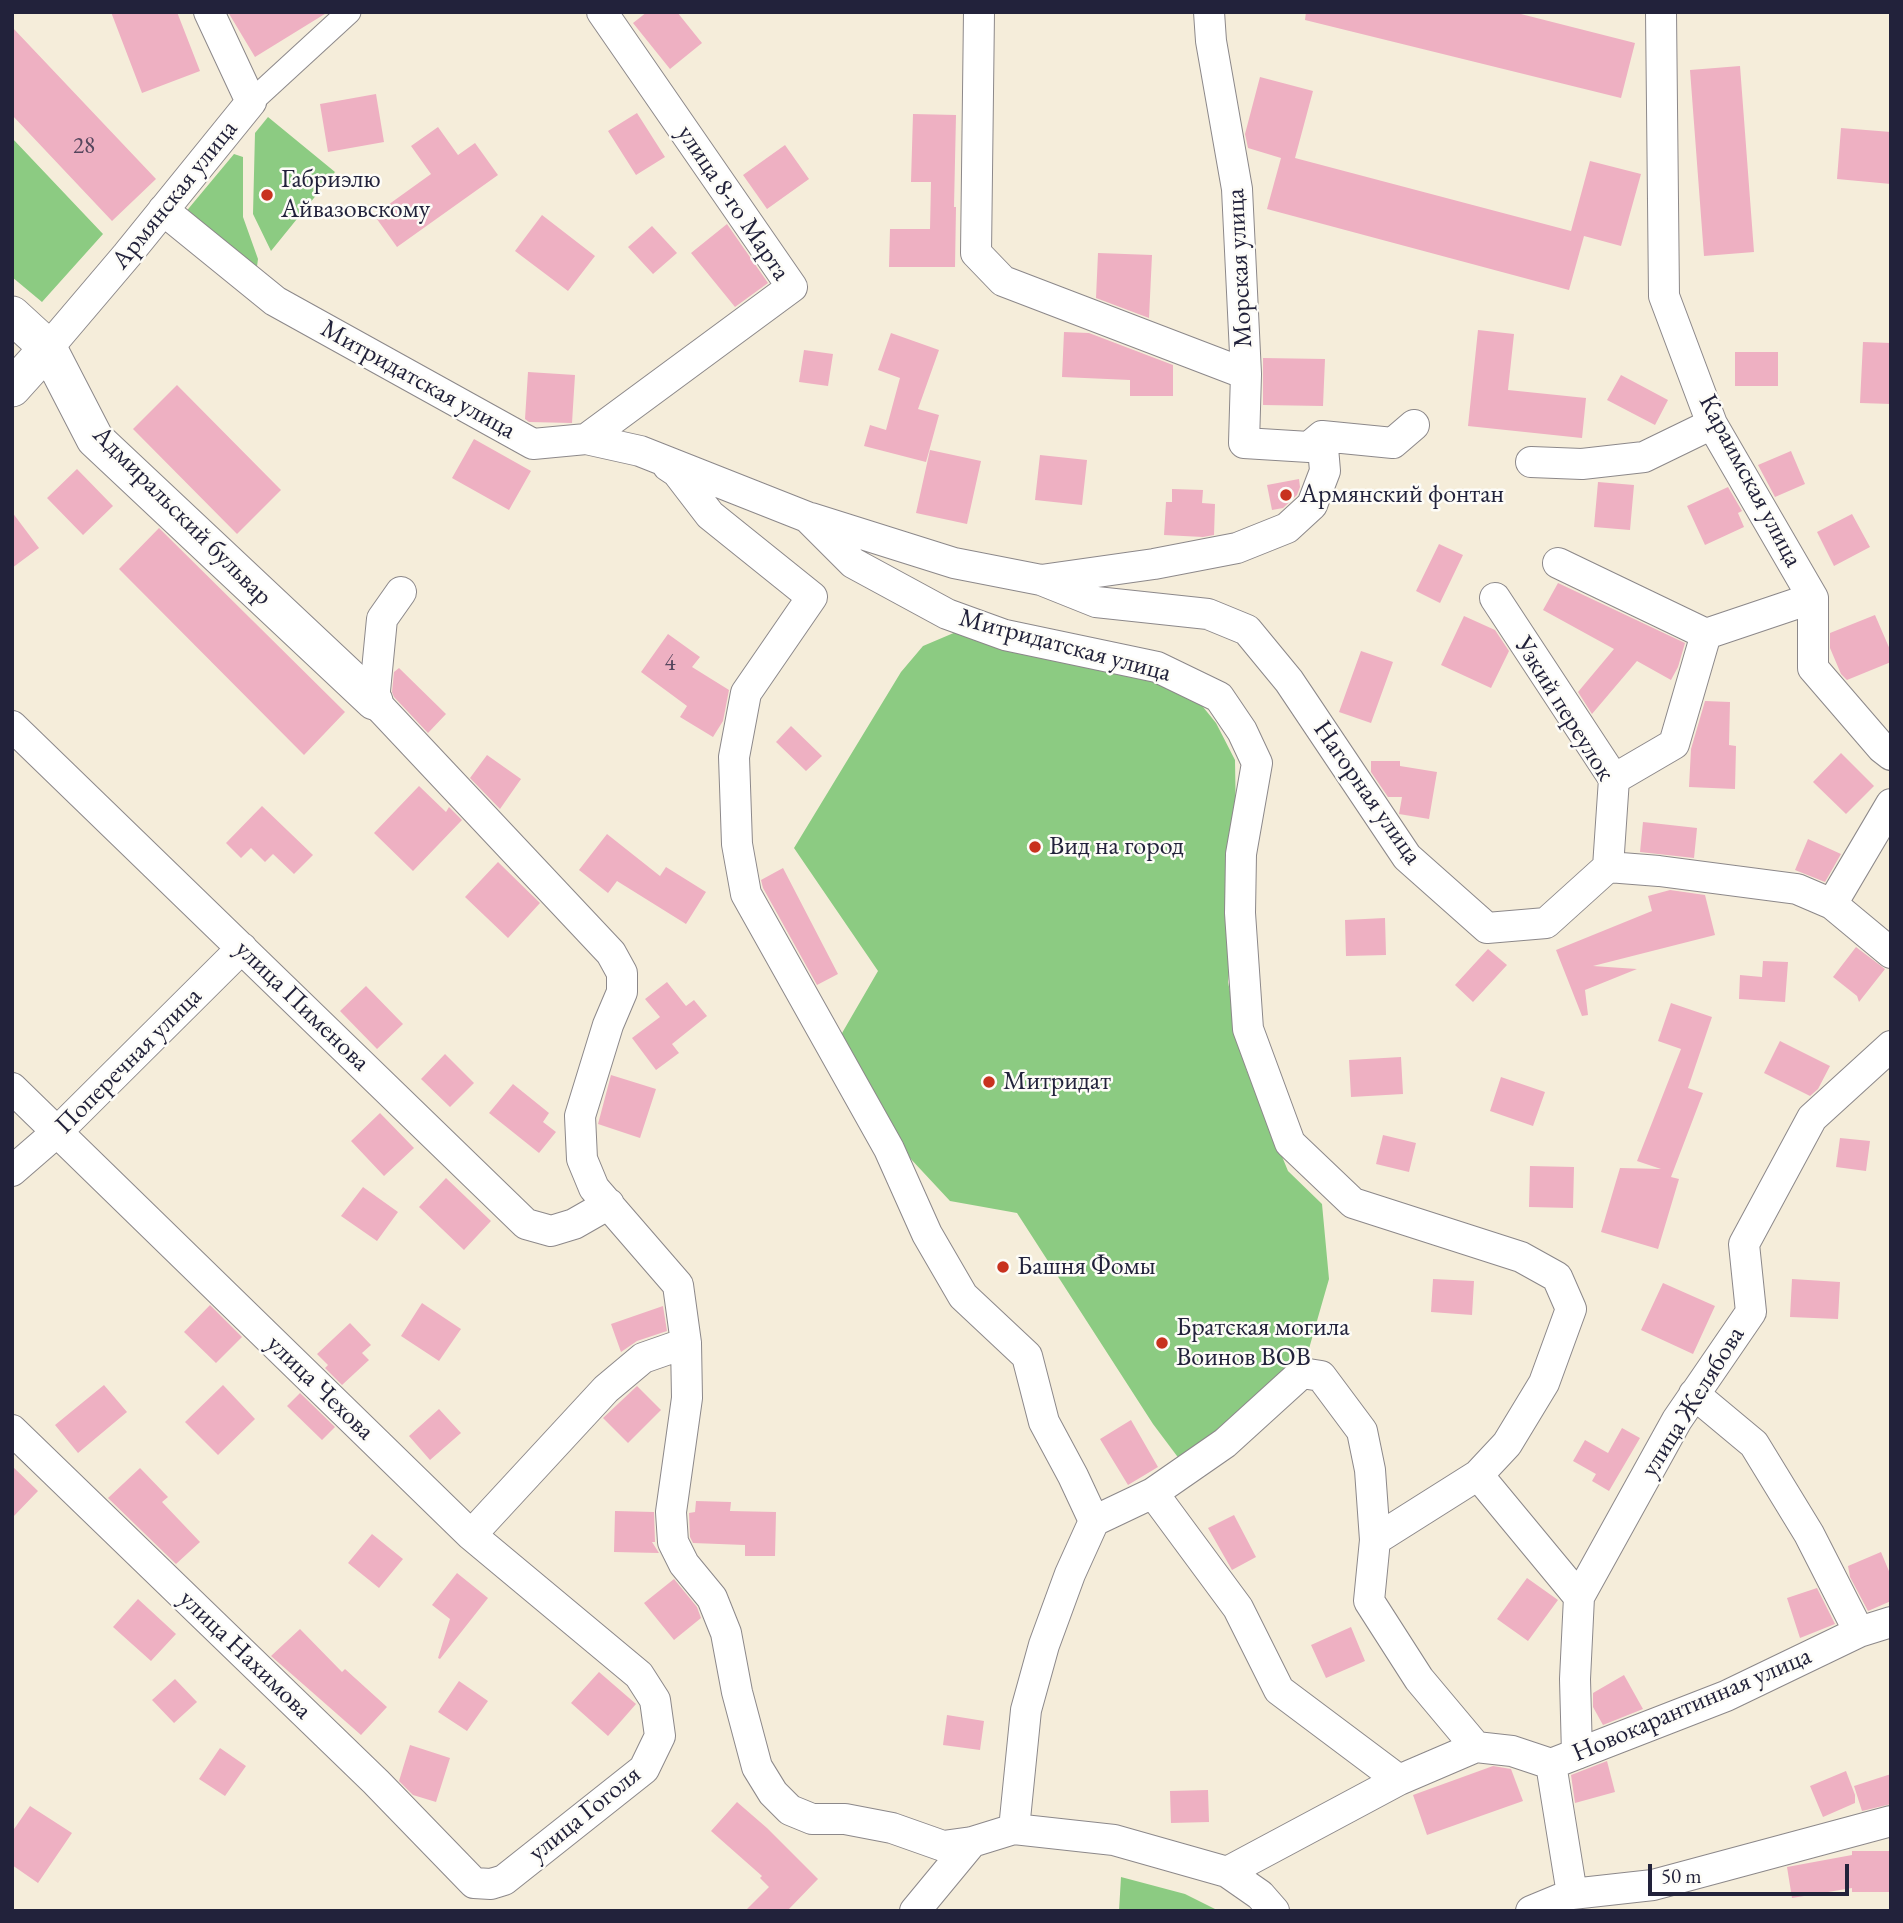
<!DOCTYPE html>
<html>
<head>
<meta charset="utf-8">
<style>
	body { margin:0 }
	#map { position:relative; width:1903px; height:1923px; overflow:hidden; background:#f5edda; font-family:"EB Garamond",serif }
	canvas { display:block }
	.frame { position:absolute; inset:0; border:14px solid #22223b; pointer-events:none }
	.scale { position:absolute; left:1648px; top:1864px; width:201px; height:32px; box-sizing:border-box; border:4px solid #22223b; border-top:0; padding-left:9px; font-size:21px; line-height:24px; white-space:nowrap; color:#22223b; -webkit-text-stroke:5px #fdfcf7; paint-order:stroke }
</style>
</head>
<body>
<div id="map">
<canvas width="1903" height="1923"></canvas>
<div class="frame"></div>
<div class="scale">50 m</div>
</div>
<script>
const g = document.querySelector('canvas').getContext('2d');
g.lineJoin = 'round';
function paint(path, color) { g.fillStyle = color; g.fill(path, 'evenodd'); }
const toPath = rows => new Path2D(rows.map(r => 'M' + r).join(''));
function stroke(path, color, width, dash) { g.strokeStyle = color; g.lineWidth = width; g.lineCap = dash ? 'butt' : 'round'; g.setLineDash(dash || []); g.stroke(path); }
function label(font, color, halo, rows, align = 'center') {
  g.font = font + ' "EB Garamond",serif'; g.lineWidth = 5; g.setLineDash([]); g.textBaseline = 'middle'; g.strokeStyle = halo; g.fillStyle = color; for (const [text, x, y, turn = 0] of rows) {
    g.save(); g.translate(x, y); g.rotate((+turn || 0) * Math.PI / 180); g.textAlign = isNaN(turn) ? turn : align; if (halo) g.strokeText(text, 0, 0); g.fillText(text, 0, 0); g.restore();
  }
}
paint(toPath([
	[268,117,335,172,271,251,253,214,255,133],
	[12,138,103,234,42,302,12,277],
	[234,154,243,157,243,217,258,259,256,274,184,214],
	[956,632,1154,677,1195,697,1216,723,1235,760,1237,887,1228,982,1246,1069,1288,1171,1322,1204,1329,1279,1302,1373,1183,1464,1153,1424,1017,1213,950,1201,895,1142,838,1040,878,971,794,848,901,672,923,646],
	[1121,1877,1185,1894,1219,1911,1119,1911]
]), '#8ccb82');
paint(toPath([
	[111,12,177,12,200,71,142,93],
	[228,12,328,12,255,57],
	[647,12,677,12,702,43,670,69,633,23],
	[1306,12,1513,12,1635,43,1621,98,1305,20],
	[12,27,156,179,112,221,12,115],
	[1740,66,1754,252,1704,256,1690,70],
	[1260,77,1313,91,1295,158,1571,231,1590,161,1641,174,1621,246,1584,236,1569,290,1267,209,1281,158,1248,148,1245,134],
	[376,94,384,142,328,152,320,104],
	[637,113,665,157,636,175,608,131],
	[913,114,956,115,954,207,956,207,955,267,889,267,890,229,930,229,931,182,911,182],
	[438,127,458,155,475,143,498,175,397,247,374,215,431,174,411,146],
	[1841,128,1891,132,1891,184,1837,179],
	[785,145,809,179,767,209,743,175],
	[542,215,595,256,568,291,515,251],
	[727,224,768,283,735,307,691,253],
	[652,226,677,253,653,274,628,247],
	[1098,253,1152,255,1149,318,1096,298],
	[1478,330,1514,334,1508,390,1586,398,1582,438,1468,426],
	[1064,332,1089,333,1173,365,1173,396,1130,396,1130,380,1062,377],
	[891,333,939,350,918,409,939,415,926,462,864,446,870,425,886,430,900,378,878,370],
	[1863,342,1891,343,1891,404,1860,403],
	[804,350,833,354,828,386,799,382],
	[1735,352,1778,352,1778,386,1735,386],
	[1263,358,1325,359,1323,406,1263,405],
	[528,372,575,375,572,423,529,422,525,419],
	[1621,375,1668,400,1655,425,1607,400],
	[177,385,281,490,237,534,133,429],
	[474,439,531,471,509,510,452,478],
	[930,450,981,461,967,524,916,513],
	[1791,451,1805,484,1775,497,1758,465],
	[1040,455,1087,460,1082,505,1035,500],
	[77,469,113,506,83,535,47,498],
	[1299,479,1300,487,1297,495,1283,508,1272,510,1267,485],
	[1598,482,1634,485,1630,530,1594,527],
	[1728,487,1742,511,1738,513,1744,527,1705,545,1687,506],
	[1172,489,1203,490,1202,503,1215,504,1214,535,1203,537,1164,535,1166,502,1172,502],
	[12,512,39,548,12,568],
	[1852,514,1870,547,1834,566,1817,532],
	[159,528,345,712,304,755,119,569],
	[1439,544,1463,555,1440,603,1416,591],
	[1558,583,1685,643,1678,667,1671,680,1637,661,1592,714,1578,692,1614,649,1543,610],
	[1875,615,1891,652,1891,662,1847,680,1841,674,1830,648,1830,633],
	[1464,616,1495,630,1509,651,1491,688,1441,665],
	[668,634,700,657,692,667,729,690,723,721,713,737,680,717,687,706,641,672],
	[1361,651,1393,662,1371,723,1339,712],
	[399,668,446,714,428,733,394,697,392,692,394,672],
	[1705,701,1730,702,1729,745,1736,746,1735,789,1689,787,1691,749],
	[791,726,822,756,806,771,776,742],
	[1841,753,1874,786,1846,814,1813,782],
	[487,755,521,779,500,809,470,778],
	[1371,761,1400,761,1400,766,1437,772,1429,819,1399,814,1402,797,1388,797,1371,772],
	[419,786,446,812,449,807,462,820,413,871,374,833],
	[262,806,313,855,294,874,273,854,265,862,251,848,241,858,226,843],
	[1643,822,1697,828,1694,858,1640,852],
	[607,834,660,876,666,867,706,892,686,924,617,881,608,893,579,870],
	[1808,839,1841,854,1825,882,1795,870],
	[498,862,540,903,508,938,465,897],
	[783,868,838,974,817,985,763,888,761,880],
	[1670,890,1705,895,1715,935,1593,966,1637,969,1585,990,1588,1015,1582,1016,1556,950,1652,911,1648,896],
	[1385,918,1386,955,1346,956,1345,920],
	[1856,947,1885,969,1859,1002,1857,996,1833,977],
	[1488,949,1507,965,1473,1002,1455,985],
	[1763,961,1788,962,1785,1002,1739,999,1740,975,1762,977],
	[667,982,686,1006,694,1000,707,1016,672,1044,679,1053,656,1070,632,1038,660,1017,645,999],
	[366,986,403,1024,377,1049,340,1011],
	[1671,1003,1712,1017,1688,1088,1703,1093,1671,1177,1679,1179,1658,1249,1601,1232,1620,1168,1661,1169,1637,1161,1681,1049,1658,1041],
	[1780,1041,1830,1066,1818,1089,1810,1096,1764,1073],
	[445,1054,474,1083,450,1107,421,1079],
	[1401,1057,1403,1094,1351,1097,1349,1060],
	[611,1075,656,1089,640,1138,598,1124],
	[1501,1077,1545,1092,1533,1126,1490,1111],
	[513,1084,549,1113,543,1122,556,1132,539,1153,489,1113],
	[380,1113,414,1148,384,1176,351,1141],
	[1383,1135,1416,1143,1409,1172,1376,1164],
	[1840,1138,1870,1141,1866,1171,1836,1167],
	[1530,1166,1574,1167,1573,1208,1529,1207],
	[446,1178,491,1221,464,1250,419,1207],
	[363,1187,398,1212,377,1241,341,1216],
	[1433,1279,1474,1281,1472,1315,1431,1312],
	[1792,1279,1840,1282,1838,1319,1790,1317],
	[1663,1283,1715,1306,1693,1354,1641,1330],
	[422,1303,461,1329,439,1361,401,1336],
	[210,1305,242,1337,216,1363,184,1332],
	[663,1306,667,1331,637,1341,621,1352,611,1324],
	[350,1323,371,1345,362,1353,369,1360,342,1385,325,1368,328,1365,317,1354],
	[104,1385,127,1412,78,1453,55,1425],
	[223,1385,255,1419,218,1455,185,1422],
	[637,1386,661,1410,628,1443,603,1418],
	[300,1393,335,1427,322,1440,287,1406],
	[439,1409,461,1433,430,1460,409,1436],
	[1131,1420,1158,1467,1128,1485,1100,1439],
	[1622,1428,1640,1438,1609,1491,1592,1481,1596,1474,1573,1461,1585,1440,1608,1453],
	[12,1466,38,1491,12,1518],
	[140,1468,168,1497,162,1502,200,1542,176,1564,108,1498],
	[696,1501,731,1502,730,1511,776,1512,775,1556,745,1556,745,1545,693,1543,690,1537,689,1513,695,1512],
	[615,1511,654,1512,655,1542,652,1542,659,1553,614,1552],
	[1234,1515,1256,1557,1232,1570,1208,1528],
	[372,1534,403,1559,379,1588,348,1563],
	[1881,1552,1891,1576,1891,1601,1868,1611,1850,1577,1848,1566],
	[457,1573,488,1598,440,1659,438,1658,450,1619,432,1605],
	[1527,1578,1558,1600,1528,1641,1497,1619],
	[674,1579,697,1607,701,1618,674,1640,644,1603],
	[1817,1588,1835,1624,1800,1638,1787,1598],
	[138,1599,176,1634,151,1661,113,1627],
	[1351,1627,1365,1661,1326,1678,1311,1645],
	[300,1629,342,1672,345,1669,387,1707,361,1735,271,1656],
	[599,1672,636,1704,608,1736,571,1703],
	[1624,1675,1643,1709,1603,1725,1593,1707,1593,1693],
	[175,1679,197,1702,174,1723,152,1700],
	[459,1681,488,1701,467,1731,438,1712],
	[947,1715,984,1721,980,1750,943,1745],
	[410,1745,450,1758,436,1802,413,1795,399,1781],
	[220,1748,246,1766,225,1796,199,1779],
	[1607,1761,1615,1792,1575,1803,1571,1775],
	[1493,1766,1511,1769,1523,1801,1427,1835,1413,1795],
	[1846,1771,1855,1795,1855,1803,1823,1817,1810,1786],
	[1891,1774,1891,1804,1862,1811,1854,1786],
	[1208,1790,1209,1822,1171,1823,1170,1791],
	[737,1802,767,1828,818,1879,787,1911,745,1911,769,1887,760,1878,762,1876,711,1831],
	[30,1806,72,1833,38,1883,12,1865,12,1832],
	[1852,1851,1891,1851,1891,1892,1852,1892,1852,1888,1792,1898,1787,1867,1852,1855]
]), '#eeb0c2');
const pedestrian = toPath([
	[251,102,349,12]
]);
const minor = toPath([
	[979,12,976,253,1003,281,1246,374],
	[1209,12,1211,41,1237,189,1246,374,1244,443,1309,447,1322,436],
	[1661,12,1664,296,1712,424,1813,598,1813,668,1882,748,1891,755],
	[163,210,275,301,533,444,586,439,640,451,807,517,853,563,947,614,1005,635,1157,667,1219,697,1242,731,1257,763,1241,854,1240,913,1248,1029,1290,1143,1353,1203,1521,1257,1557,1277,1571,1309,1544,1383,1507,1444,1478,1475,1375,1540,1369,1601,1419,1679,1476,1747],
	[48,348,127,255,251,102,209,12],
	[586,439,792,287,602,12],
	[1531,462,1582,464,1644,457,1712,424],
	[668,466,677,472,710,515,812,597,746,693,734,757,737,844,746,894,889,1149,927,1234,963,1296,1027,1356,1044,1422,1073,1476,1094,1521],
	[811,518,954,563,1041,580,1154,564,1237,548,1287,528,1312,505,1325,471,1322,436,1393,443,1414,425],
	[1558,563,1706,634,1813,598],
	[1041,580,1096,602,1208,614,1247,630,1289,681,1407,857,1487,928,1546,923,1608,867,1659,871,1797,889,1832,904,1891,804],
	[401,592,382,619,374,701,611,953,622,973,622,992,608,1025,580,1116,582,1159,594,1188,678,1285,686,1343,687,1398,671,1512,673,1542,684,1564,712,1598,726,1633,737,1692,757,1767,773,1793,790,1810,812,1819,845,1819,892,1828,943,1846,972,1842,1014,1829,1114,1840,1227,1872,1260,1895,1274,1911],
	[1495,598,1614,779,1608,867],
	[12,726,526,1224,551,1231,574,1224,609,1204],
	[1614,779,1674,744,1706,634],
	[1832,904,1891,953],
	[12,1088,471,1535,639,1675,655,1700,660,1736,644,1769,504,1880,491,1884,474,1883,376,1782,12,1430],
	[12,1171,57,1132,242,948],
	[1694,1394,1754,1444,1809,1534,1859,1632],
	[1478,1475,1579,1597],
	[1153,1493,1238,1608,1279,1690,1399,1780],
	[471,1535,606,1389,643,1358,686,1343],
	[1577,1754,1575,1679,1579,1597,1677,1420,1751,1312,1744,1244,1812,1118,1891,1046],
	[1551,1764,1572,1894],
	[1014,1829,1026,1710,1044,1645,1070,1574,1094,1521,1153,1493,1225,1443,1302,1373,1321,1376,1362,1431,1370,1470,1375,1540],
	[1227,1872,1399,1780,1476,1747,1512,1751,1551,1764,1726,1696,1859,1632,1891,1622],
	[915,1911,972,1842],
	[1531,1911,1572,1894,1653,1885,1891,1821]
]);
const tertiary = toPath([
	[12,315,48,348,95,439,374,701],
	[12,388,48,348]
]);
stroke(pedestrian, '#8c888a', 25);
stroke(minor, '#8c888a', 32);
stroke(tertiary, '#8c888a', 39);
stroke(pedestrian, '#fff', 23);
stroke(minor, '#fff', 30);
stroke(tertiary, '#fff', 37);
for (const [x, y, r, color] of [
	[267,195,7,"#c8321e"],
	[1286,495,7,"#c8321e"],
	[1035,847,7,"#c8321e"],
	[989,1082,7,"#c8321e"],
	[1003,1267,7,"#c8321e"],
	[1162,1343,7,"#c8321e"]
]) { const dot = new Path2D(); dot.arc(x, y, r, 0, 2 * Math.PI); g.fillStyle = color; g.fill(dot); stroke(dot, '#fdfcf7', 2.5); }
label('23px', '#55465d', null, [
	["28",84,147],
	["4",670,664]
]);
label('26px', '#22223b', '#fdfcf7', [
	["Габриэлю",281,180],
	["Айвазовскому",281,210],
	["Армянский фонтан",1300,495],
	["Вид на город",1049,847],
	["Митридат",1003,1082],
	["Башня Фомы",1017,1267],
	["Братская могила",1176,1328],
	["Воинов ВОВ",1176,1358]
], 'left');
label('26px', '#22223b', '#fdfcf7', [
	["Армянская улица",175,195,-51],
	["улица 8-го Марта",733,203,56],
	["Морская улица",1240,268,-93],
	["Митридатская улица",418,380,29],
	["Караимская улица",1750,481,62],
	["Адмиральский бульвар",182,516,45],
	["Митридатская улица",1065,646,15],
	["Узкий переулок",1564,709,58],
	["Нагорная улица",1367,793,55],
	["улица Пименова",302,1006,44],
	["Поперечная улица",129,1061,-45],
	["улица Чехова",320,1388,44],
	["улица Желябова",1693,1402,-58],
	["улица Нахимова",245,1655,44],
	["Новокарантинная улица",1692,1705,-23],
	["улица Гоголя",585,1814,-39]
]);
</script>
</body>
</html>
